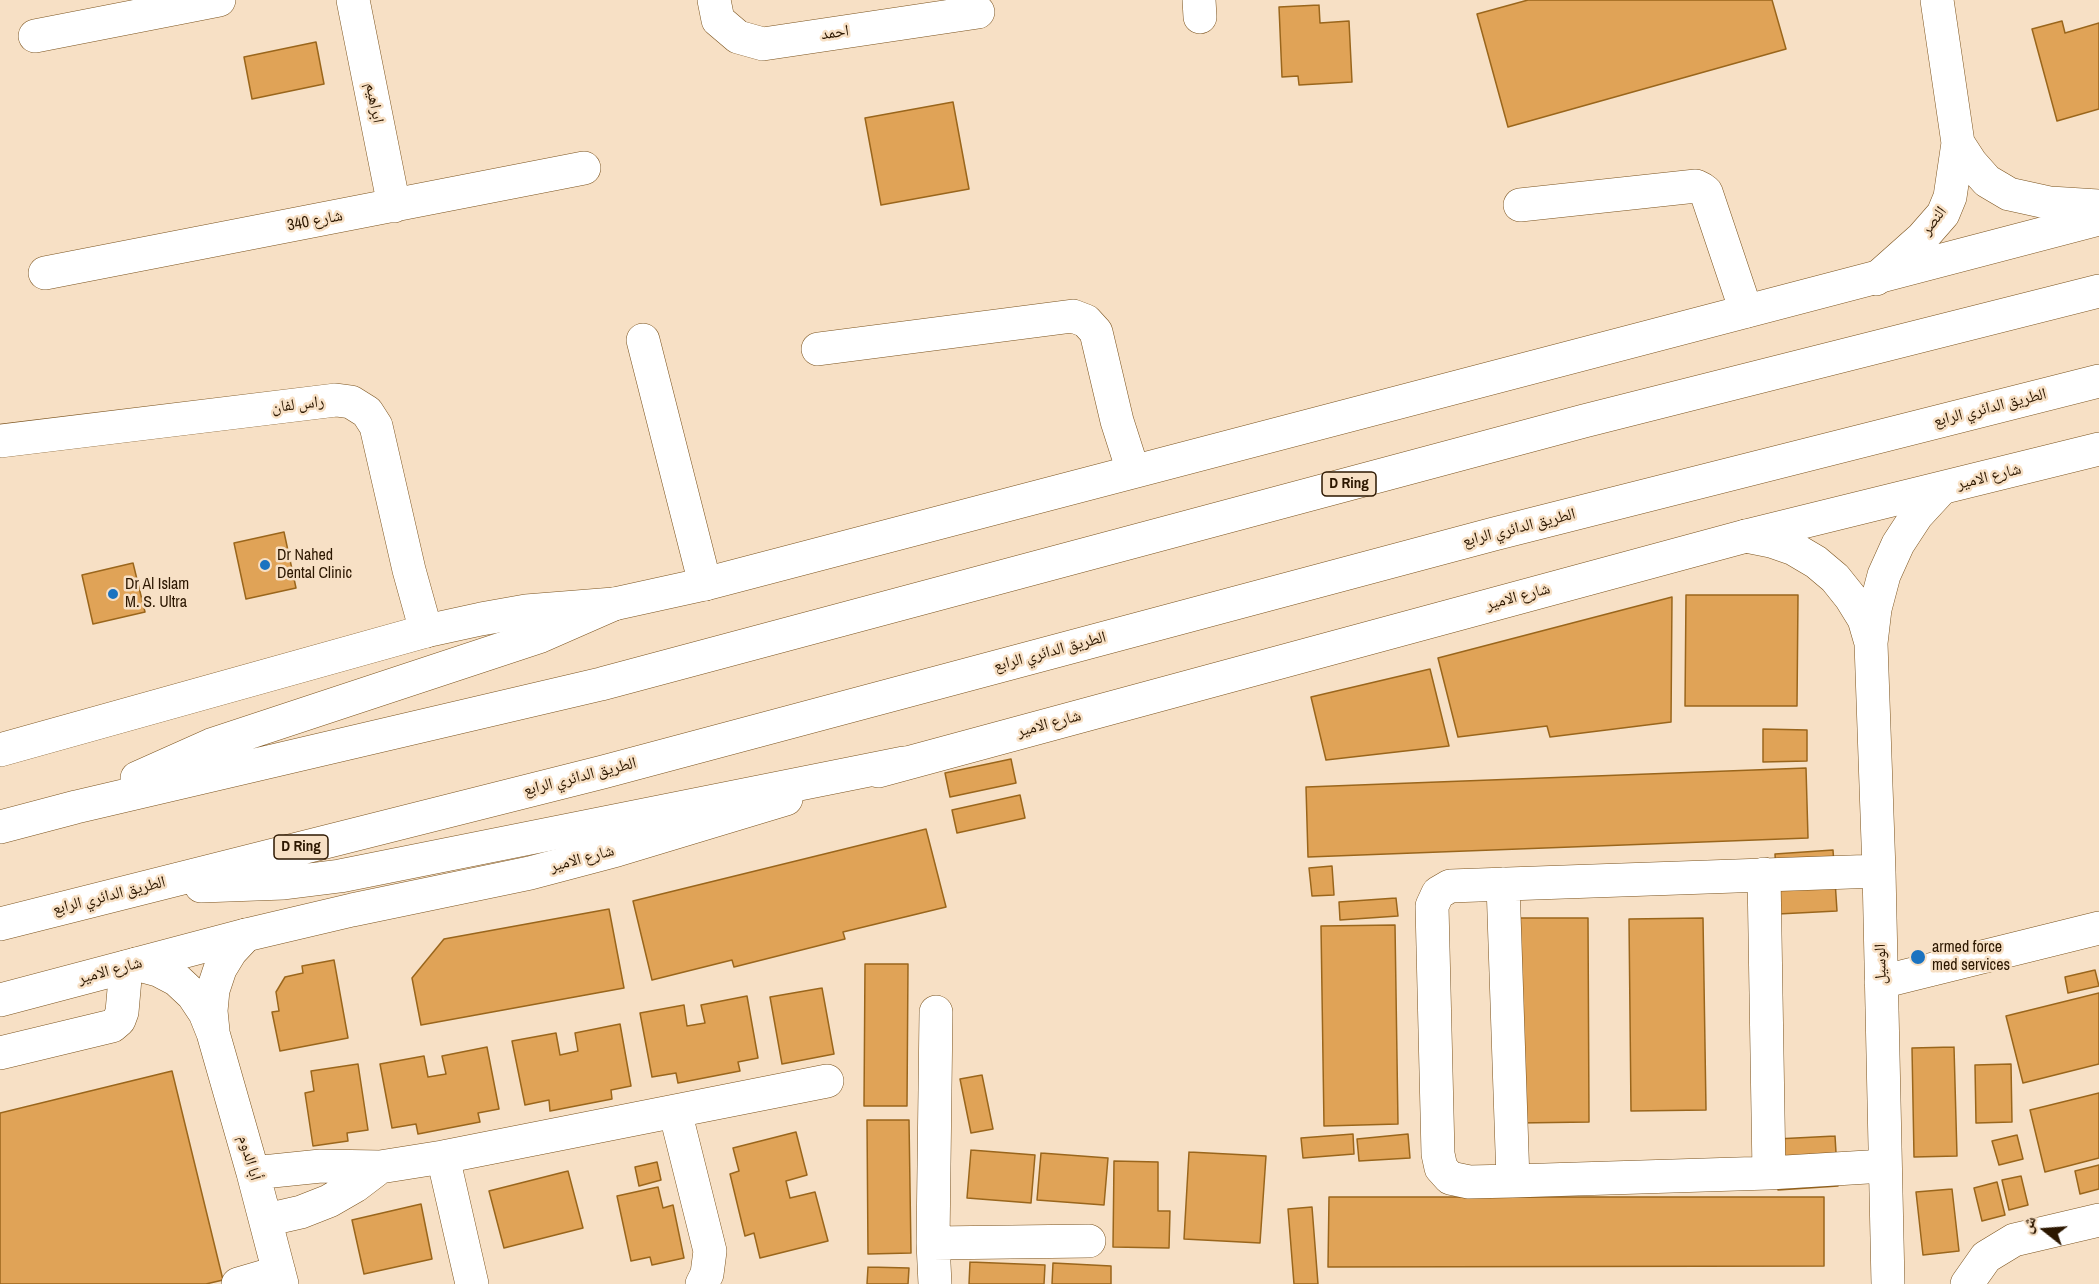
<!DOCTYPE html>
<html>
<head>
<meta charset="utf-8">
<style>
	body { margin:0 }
	#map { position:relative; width:2099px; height:1284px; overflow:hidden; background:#f7e0c5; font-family:"Archivo Narrow","Noto Naskh Arabic",sans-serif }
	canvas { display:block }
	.north { position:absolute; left:2015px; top:1200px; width:60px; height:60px; -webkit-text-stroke:4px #f7e0c5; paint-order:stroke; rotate:287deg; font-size:16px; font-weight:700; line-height:24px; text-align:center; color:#2c1700 }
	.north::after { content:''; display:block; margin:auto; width:21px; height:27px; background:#2c1700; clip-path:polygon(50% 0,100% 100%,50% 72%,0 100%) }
</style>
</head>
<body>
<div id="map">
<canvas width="2099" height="1284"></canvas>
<div class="north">ش</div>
</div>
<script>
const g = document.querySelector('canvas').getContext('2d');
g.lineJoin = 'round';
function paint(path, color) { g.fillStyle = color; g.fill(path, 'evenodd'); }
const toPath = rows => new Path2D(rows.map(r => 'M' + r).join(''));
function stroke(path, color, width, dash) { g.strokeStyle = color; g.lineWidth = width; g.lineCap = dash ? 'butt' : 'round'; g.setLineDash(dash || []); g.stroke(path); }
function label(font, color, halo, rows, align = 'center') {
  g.font = font + ' "Archivo Narrow","Noto Naskh Arabic",sans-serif'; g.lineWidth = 5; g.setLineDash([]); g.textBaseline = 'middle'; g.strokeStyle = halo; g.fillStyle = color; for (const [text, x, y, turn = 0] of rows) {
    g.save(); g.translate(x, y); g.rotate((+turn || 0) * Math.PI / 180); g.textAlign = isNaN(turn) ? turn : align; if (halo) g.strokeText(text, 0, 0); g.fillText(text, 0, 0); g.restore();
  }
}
const building = toPath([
	[1528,0,1772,0,1786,49,1508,127,1477,14,1528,0],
	[1319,5,1320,23,1349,21,1352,82,1299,85,1298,76,1282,77,1279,7,1319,5],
	[2062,21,2065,33,2099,23,2099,109,2057,121,2032,29,2062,21],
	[316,42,324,84,252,99,244,57,316,42],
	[953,102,969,189,881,205,865,118,953,102],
	[284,532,296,588,246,599,234,543,284,532],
	[133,563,145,612,93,624,82,575,133,563],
	[1686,595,1798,595,1797,706,1685,706,1686,595],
	[1672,597,1671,722,1550,737,1547,726,1458,737,1438,658,1672,597],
	[1430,669,1449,746,1326,760,1311,697,1430,669],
	[1763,729,1807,730,1807,761,1763,762,1763,729],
	[1011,759,1016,783,950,797,945,773,1011,759],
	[1806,768,1808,838,1308,857,1306,787,1806,768],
	[1020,795,1025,818,957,833,952,810,1020,795],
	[926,829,946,907,843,932,845,939,734,967,732,960,652,980,633,901,926,829],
	[1833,850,1837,911,1778,914,1775,854,1833,850],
	[1332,866,1334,895,1312,896,1309,868,1332,866],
	[1396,898,1398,916,1340,920,1339,902,1396,898],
	[609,909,624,988,421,1025,412,978,444,939,609,909],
	[1517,918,1588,918,1589,1122,1518,1123,1517,918],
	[1703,918,1706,1110,1631,1111,1629,919,1703,918],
	[1395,925,1398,1124,1324,1126,1321,926,1395,925],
	[334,960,348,1038,280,1051,272,1012,279,1011,276,992,285,977,303,973,302,966,334,960],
	[865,964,908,964,907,1106,864,1106,865,964],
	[2095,970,2099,986,2068,993,2065,977,2095,970],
	[822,988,834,1054,782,1064,770,997,822,988],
	[2099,993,2099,1064,2023,1083,2006,1016,2099,993],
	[747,996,758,1058,738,1062,740,1071,678,1083,676,1073,652,1077,640,1013,684,1005,687,1026,705,1023,701,1005,747,996],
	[620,1024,631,1086,611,1090,612,1099,550,1111,549,1100,525,1105,512,1041,556,1033,560,1055,578,1051,575,1033,620,1024],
	[487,1047,499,1109,478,1113,480,1122,418,1134,416,1124,392,1128,380,1064,424,1056,428,1077,446,1074,442,1056,487,1047],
	[1954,1047,1957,1156,1914,1157,1912,1048,1954,1047],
	[358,1064,368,1130,347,1133,348,1141,313,1146,305,1093,314,1091,311,1071,358,1064],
	[2011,1064,2012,1122,1976,1123,1975,1065,2011,1064],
	[172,1071,223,1280,206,1284,0,1284,0,1113,172,1071],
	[982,1075,993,1129,971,1133,960,1079,982,1075],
	[2099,1093,2099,1158,2045,1172,2030,1110,2099,1093],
	[867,1120,909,1120,911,1253,868,1254,867,1120],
	[796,1132,807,1175,786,1181,790,1198,815,1192,828,1241,760,1258,754,1233,745,1236,730,1174,739,1171,733,1148,796,1132],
	[1353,1134,1354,1154,1303,1158,1301,1138,1353,1134],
	[1408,1134,1410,1158,1359,1161,1357,1139,1408,1134],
	[2017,1135,2023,1159,1999,1165,1992,1141,2017,1135],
	[1835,1136,1838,1186,1778,1190,1776,1139,1835,1136],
	[971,1150,1035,1155,1031,1203,967,1198,971,1150],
	[1189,1152,1266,1156,1260,1243,1184,1239,1189,1152],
	[1041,1153,1108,1158,1104,1205,1037,1200,1041,1153],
	[1114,1161,1158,1162,1158,1211,1170,1211,1169,1248,1113,1247,1114,1161],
	[657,1162,661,1180,639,1186,635,1167,657,1162],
	[2099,1165,2099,1189,2080,1194,2075,1171,2099,1165],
	[568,1171,583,1228,504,1248,489,1191,568,1171],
	[2021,1176,2028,1205,2009,1210,2002,1180,2021,1176],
	[1997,1182,2005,1215,1982,1221,1974,1188,1997,1182],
	[658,1187,663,1208,673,1205,684,1258,652,1265,650,1257,631,1261,617,1196,658,1187],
	[1952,1189,1959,1251,1923,1255,1916,1192,1952,1189],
	[1329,1197,1824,1197,1824,1266,1328,1267,1329,1197],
	[421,1204,432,1259,364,1274,352,1220,421,1204],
	[1312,1207,1318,1284,1294,1284,1288,1209,1312,1207],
	[970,1262,1045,1265,1044,1284,969,1284,970,1262],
	[1053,1263,1111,1266,1111,1284,1052,1284,1053,1263],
	[868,1267,909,1268,908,1284,867,1284,868,1267]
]);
paint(building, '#e0a357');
stroke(building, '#9a661c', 1.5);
const minor = toPath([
	[353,0,394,206],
	[714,0,718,20,738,37,763,44,978,12],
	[1199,0,1200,17],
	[35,36,219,0],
	[1958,143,1971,163,1987,181,2009,194,2050,203,2099,206],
	[1520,205,1696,186,1702,189,1706,192,1746,311],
	[45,273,584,168],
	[1876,279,1922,238,1943,214,1950,197,1958,143,1937,0],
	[643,340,705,584],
	[818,349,1073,316,1086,321,1096,332,1117,421,1133,471],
	[0,441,336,400,351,402,367,412,376,426,409,570,426,631],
	[1746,536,1771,541,1794,549,1816,562,1835,578,1851,598,1864,619,1871,643],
	[1879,871,1450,886,1438,893,1432,906,1438,1154,1441,1168,1450,1178,1469,1182,1513,1181,1769,1173,1884,1166],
	[1764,874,1769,1173],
	[1503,884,1513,1181],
	[136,964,158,970,177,980,193,995,205,1013,213,1033,253,1173,282,1284],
	[1881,982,2099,928],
	[213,1031,211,1011,213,990,220,969,231,951,246,935],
	[0,1053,112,1026,119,1020,122,1012,126,967],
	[675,1111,710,1251,707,1274,702,1284],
	[443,1157,472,1284],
	[253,1173,321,1166,380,1167,443,1157,827,1081],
	[266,1220,301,1212,329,1201,355,1186,380,1167],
	[933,1243,1089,1241],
	[238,1284,279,1272],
	[935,1284,933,1243,936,1012],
	[1888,1284,1879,871,1871,643,1875,609,1884,575,1898,544,1917,515,1941,489],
	[1967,1284,1986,1257,2014,1240,2099,1220]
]);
const major = toPath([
	[0,750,426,631,481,619,526,611,614,604,705,584,2099,219],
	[878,771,1746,536,2099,449],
	[0,1000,246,935,352,910,530,873,617,850,786,799]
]);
const highway = toPath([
	[137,778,211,745,541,636,614,604],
	[0,827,76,807,601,684,1584,421,2099,291],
	[201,886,284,883,340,876,904,763],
	[0,924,603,772,1494,534,2099,381]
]);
stroke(minor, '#7b531e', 34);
stroke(major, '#7b531e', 34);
stroke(highway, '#7b531e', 34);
stroke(minor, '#fff', 33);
stroke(major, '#fff', 33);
stroke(highway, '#fff', 33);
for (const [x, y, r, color] of [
	[265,565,6,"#1b73c0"],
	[113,594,6,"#1b73c0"],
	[1918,957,8,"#1b73c0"]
]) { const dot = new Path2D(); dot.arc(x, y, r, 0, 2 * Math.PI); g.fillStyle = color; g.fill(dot); stroke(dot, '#f7e0c5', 2); }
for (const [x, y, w] of [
	[1349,484,54],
	[301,847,54]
]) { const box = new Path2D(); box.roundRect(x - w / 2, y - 12, w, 24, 4.5); g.fillStyle = '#f7e0c5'; g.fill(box); stroke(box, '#2c1700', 1.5); }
label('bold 15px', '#2c1700', null, [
	["D Ring",1349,484],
	["D Ring",301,847]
]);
label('16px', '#2c1700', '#f7e0c5', [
	["احمد",835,33,-8],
	["ابراهيم",374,103,79],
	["شارع 340",315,221,-11],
	["النصر",1934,221,-53],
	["راس لفان",298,405,-7],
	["الطريق الدائري الرابع",1990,408,-14],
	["شارع الامير",1989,477,-14],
	["الطريق الدائري الرابع",1519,528,-14],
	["شارع الامير",1518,597,-15],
	["الطريق الدائري الرابع",1050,652,-15],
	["شارع الامير",1049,724,-15],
	["الطريق الدائري الرابع",580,777,-14],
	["شارع الامير",582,859,-15],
	["الطريق الدائري الرابع",109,896,-14],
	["الوسيل",1881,964,-91],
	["شارع الامير",110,971,-15],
	["أبا الدوم",249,1158,74]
]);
label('16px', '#2c1700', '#f7e0c5', [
	["Dr Nahed",277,556],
	["Dental Clinic",277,574],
	["Dr Al Islam",125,585],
	["M. S. Ultra",125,603],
	["armed force",1932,948],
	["med services",1932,966]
], 'left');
</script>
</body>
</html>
